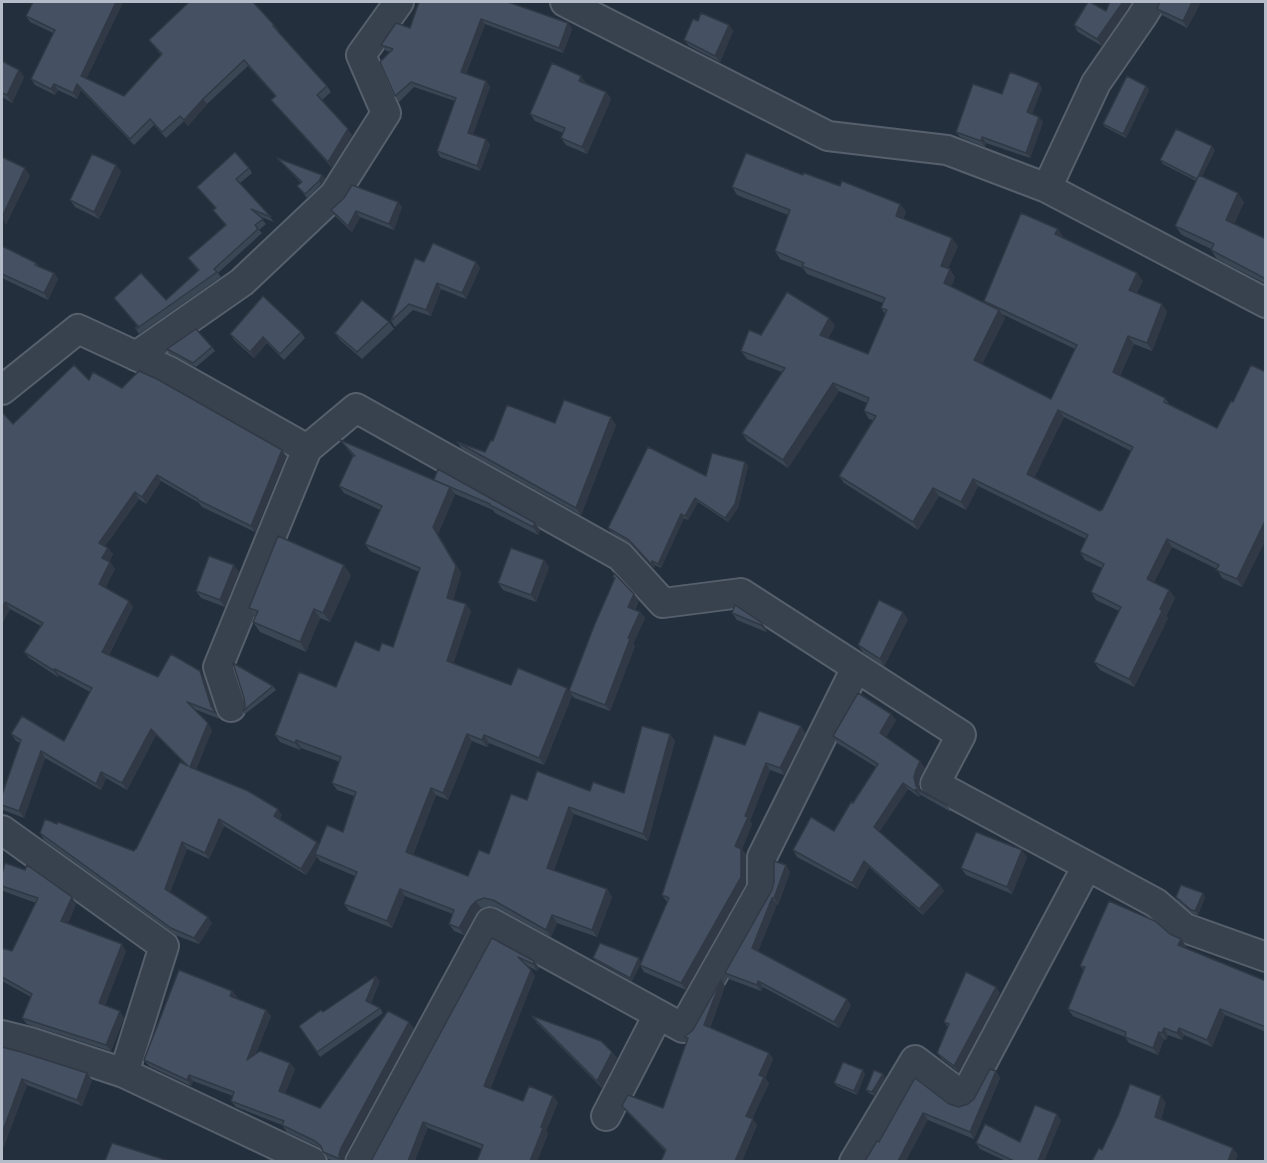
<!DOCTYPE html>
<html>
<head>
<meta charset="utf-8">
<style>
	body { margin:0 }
	#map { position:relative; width:1267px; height:1163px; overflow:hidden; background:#242f3e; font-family:Signika,sans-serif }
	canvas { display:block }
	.frame { position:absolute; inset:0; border:3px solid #b4bcc9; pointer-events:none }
</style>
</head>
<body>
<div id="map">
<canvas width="1267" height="1163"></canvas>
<div class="frame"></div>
</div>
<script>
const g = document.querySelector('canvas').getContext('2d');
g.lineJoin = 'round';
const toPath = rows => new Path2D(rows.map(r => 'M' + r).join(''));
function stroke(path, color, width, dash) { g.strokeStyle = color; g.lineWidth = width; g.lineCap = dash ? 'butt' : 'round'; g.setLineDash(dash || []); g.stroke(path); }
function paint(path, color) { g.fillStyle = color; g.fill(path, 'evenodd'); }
const street = toPath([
	[565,2,828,136,947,150,1047,188,1266,303],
	[1047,188,1096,83,1141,18,1151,2],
	[136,356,242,282,334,195,386,113,361,55,399,2],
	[2,390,78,329,169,371,307,449,218,667,231,707],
	[307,449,356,408,620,556,663,603,741,593,961,735,935,784,1156,903,1185,928,1266,957],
	[2,830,164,946,124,1073],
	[2,1035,30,1042,124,1073,312,1162],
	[606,1116,658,1015],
	[360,1162,490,922,683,1028,762,888,762,857,856,668],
	[854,1162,915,1060,964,1097,1087,866]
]);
stroke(street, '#565f6c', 32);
stroke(street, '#38414e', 28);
paint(toPath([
	[123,2,86,79,124,96,161,55,149,40,274,25,279,31,278,31,327,86,331,92,322,100,352,135,332,168,276,106,271,100,275,96,248,66,207,104,188,126,184,121,166,138,154,125,134,145,81,90,77,99,58,90,55,95,35,85,31,79,53,33,30,22,26,16],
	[419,2,568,23,572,29,563,53,485,24,466,74,486,81,490,87,473,134,486,139,490,145,480,171,440,157,437,151,455,101,414,87,399,102,395,96,390,52,385,50,381,45,410,28],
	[1132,2,1102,46,1078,32,1074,25],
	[1201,2,1187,28,1162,15,1157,9],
	[698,21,729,25,733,31,720,62,689,46,684,40],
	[2,61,19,70,24,77,12,103,2,97],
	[586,83,606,92,611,99,587,154,566,145,561,138,563,133,535,121,530,114],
	[1146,86,1149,90,1126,138,1105,127,1103,124],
	[1042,88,1032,114,1043,122,1030,158,986,143,985,147,960,137,956,132,1002,94],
	[1215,150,1202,176,1244,202,1234,224,1266,239,1266,284,1217,259,1211,250,1211,249,1182,235,1175,226,1196,181,1163,164,1160,160],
	[277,158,322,175,325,179,321,184,307,198,297,186,301,183],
	[116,165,121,172,99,219,75,207,70,200],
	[249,168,252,173,240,183,274,222,259,216,266,224,259,230,262,233,218,273,221,277,139,334,135,328,137,326,114,298,166,300,198,271,188,258,225,225,213,210,215,208,197,187],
	[803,175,900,204,906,212,903,219,958,246,948,268,955,277,951,287,987,304,984,301,1063,236,1063,237,1143,281,1136,294,1162,304,1167,312,1152,351,1134,344,1120,376,1165,398,1170,405,1217,428,1233,402,1266,372,1266,539,1242,587,1222,578,1217,569,1172,547,1154,582,1169,590,1175,598,1166,616,1168,618,1134,687,1100,670,1094,662,1119,611,1096,600,1091,592,1102,568,1085,560,1080,552,1086,539,978,486,966,510,939,496,918,530,844,483,839,476,873,420,869,419,864,411,867,403,839,391,788,468,747,441,742,433,782,372,747,359,741,351,761,335,829,318,835,326,828,338,868,354,885,314,881,308,883,303,807,274,803,268,780,259,775,251,788,215,737,195,732,187],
	[1002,314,1075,349,1051,399,982,364,1005,318],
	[1064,417,1131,451,1102,510,1100,511,1034,478],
	[398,202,402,207,394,230,360,217,352,232,335,216,331,210],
	[2,246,36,263,39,266,54,273,58,279,48,300,2,278],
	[424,262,476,262,480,268,466,299,441,289,431,316,413,310,395,327,391,321],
	[389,322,394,329,362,359,340,340,335,333],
	[301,332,305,338,284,360,267,343,254,358,234,340,230,334],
	[212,347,215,351,196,367,169,353,167,349],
	[89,380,122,388,282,450,286,456,255,532,202,507,199,503,161,481,146,504,139,499,105,546,113,554,109,562,115,569,105,588,133,607,109,655,158,677,204,677,215,712,220,719,194,709,212,730,196,769,282,815,280,819,319,844,343,832,354,796,337,790,332,783,340,762,301,748,300,750,280,742,275,735,336,687,379,651,393,647,419,572,370,551,365,544,380,510,344,493,339,486,353,456,340,440,535,523,540,530,538,535,495,513,493,510,455,494,438,534,461,573,453,600,466,604,471,611,453,663,511,685,572,696,544,765,489,743,487,747,472,741,448,800,436,795,413,855,468,876,489,854,527,800,590,791,624,793,670,734,675,741,648,841,574,814,554,870,607,889,612,897,597,937,557,923,551,937,498,908,489,906,481,908,476,914,464,935,454,931,449,924,453,914,405,896,392,928,349,911,344,904,355,876,320,861,317,857,306,875,224,826,209,859,187,849,170,892,212,923,199,944,175,935,44,840,40,833,134,851,136,849,185,764,156,735,127,790,106,778,101,790,45,758,24,818,3,810,2,808,2,795,20,743,16,741,11,734,64,741,90,692,59,675,58,677,29,658,24,652,41,626,10,609,2,624,13,424],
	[555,423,616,425,581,515,462,449,457,442,485,452,493,441],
	[745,462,748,466,738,508,728,522,698,502,688,520,684,518,661,568,655,565,654,568,632,545,611,532,608,528,706,476],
	[544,560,549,567,536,602,503,590,498,583],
	[239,572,225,607,201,598,196,591],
	[614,573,639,601,635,610,640,612,645,618,633,644,635,646,610,711,574,698,569,691,614,579,613,577],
	[351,575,330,622,320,618,306,652,260,632,253,622,255,617,249,608],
	[735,605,767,630,766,632,737,620,732,613],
	[908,619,884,666,863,652,858,645],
	[273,686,276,690,245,714,243,711],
	[891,714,896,720,886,737,925,768,920,776,919,784,920,789,923,792,947,805,951,812,921,795,919,797,908,789,879,832,944,891,923,915,869,867,857,889,797,857,793,850,834,831,876,767,837,743,833,736],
	[801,726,805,733,784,775,770,770,750,821,752,824,742,849,746,855,746,884,686,990,644,972,640,965,632,981,596,961,593,958,641,962,667,902,662,895,745,745],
	[1027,857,1012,894,966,875,961,868],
	[786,865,790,872,778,905,777,904,758,951,851,1005,839,1028,763,987,761,991,729,979,725,973],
	[2,874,76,904,68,923,126,951,105,1005,124,1018,111,1051,27,1024,22,1018,31,997,2,981,2,948,12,951,36,903,3,891,2,889],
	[1176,897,1205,897,1198,915,1193,914,1178,901],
	[1170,934,1186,946,1185,948,1266,981,1266,1032,1225,1015,1212,1047,1184,1035,1182,1040,1168,1035,1166,1040,1164,1039,1158,1055,1129,1043,1125,1037,1073,1016,1068,1009,1084,970,1080,966],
	[492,938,534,961,539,968,537,971,526,965,535,976,490,1089,523,1101,558,1102,546,1131,548,1134,537,1161,477,1161,482,1149,428,1128,371,1161],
	[721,980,725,986,710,1028,769,1053,773,1059,765,1078,769,1083,752,1119,757,1125,742,1161,661,1161,665,1151,627,1112,622,1106,663,1108,687,1041,684,1037,687,1035,693,1030],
	[380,981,371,1003,380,1008,383,1013,320,1057,299,1026],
	[232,991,237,997,236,999,266,1010,271,1016,256,1053,290,1063,295,1069,285,1093,320,1108,414,1028,345,1154,344,1161,335,1161,328,1159,322,1150,319,1147,287,1132,282,1125,236,1107,231,1101,233,1096,193,1081,191,1086,149,1066,144,1060],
	[1000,993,959,1072,942,1059,937,1053,948,1027,944,1022],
	[532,1016,612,1052,617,1058,602,1088,537,1023],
	[2,1047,92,1080,82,1106,27,1085,3,1148,2,1147],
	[996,1071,1000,1078,974,1139,928,1120,879,1142,915,1078,949,1104,959,1107,968,1104],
	[865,1074,857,1095,837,1086,834,1083],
	[885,1077,875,1096,869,1093,866,1090],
	[1061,1120,1044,1161,1006,1161,980,1149,976,1143,1020,1142]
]), '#3b4654');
paint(toPath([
	[116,2,123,2,85,82,81,76],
	[1123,2,1132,2,1102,46,1097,39],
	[1192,2,1201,2,1187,28,1183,21],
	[481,19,485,24,464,78,461,72],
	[568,23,572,29,563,53,559,48],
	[729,25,733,31,720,62,715,56],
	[19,70,24,77,12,103,7,95],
	[581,76,586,83,584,88,579,81],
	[486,81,490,87,472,138,468,133],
	[1039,83,1042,88,1031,118,1027,112],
	[54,84,58,90,55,95,51,89],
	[77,84,81,90,77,99,73,93],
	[1146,86,1149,90,1126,138,1123,134],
	[606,92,611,99,587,154,582,147],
	[203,99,207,104,188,126,184,120],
	[1039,117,1043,122,1030,158,1026,153],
	[348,129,352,135,332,168,328,162],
	[982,137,986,143,985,147,981,141],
	[486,139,490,145,480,171,477,166],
	[1212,146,1215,150,1199,183,1197,179],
	[116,165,121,172,99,219,94,212],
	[25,168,30,176,6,225,2,218],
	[322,175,325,179,321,184,319,181],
	[1238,193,1244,202,1232,229,1226,220],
	[398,202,402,207,394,230,389,224],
	[900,204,906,212,901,223,896,216],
	[356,211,360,217,352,232,348,226],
	[1058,229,1063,236,1061,242,1055,234],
	[952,238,958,246,946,273,941,266],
	[476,262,480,268,466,299,462,293],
	[950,269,955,277,950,291,944,283],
	[54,273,58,279,48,300,44,293],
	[1137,273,1143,281,1134,298,1129,290],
	[437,283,441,289,431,316,426,310],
	[1162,304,1167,312,1152,351,1147,343],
	[999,310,1005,318,980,368,974,360],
	[829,318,835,326,825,342,820,335],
	[1128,336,1134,344,1118,380,1113,372],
	[263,337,267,343,254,358,250,352],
	[833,383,839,391,788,468,783,460],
	[1058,410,1064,417,1032,482,1027,474],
	[611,417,616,425,581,515,576,508],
	[282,450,286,456,255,532,251,526],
	[745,462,748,466,738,508,728,522,725,518],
	[157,475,161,481,146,504,142,497],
	[973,479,978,486,966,510,961,502],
	[450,487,455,494,438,534,461,573,452,605,447,598,433,527],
	[933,488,939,496,918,530,913,522],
	[135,492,139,499,103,549,99,543],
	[695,498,698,502,688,520,685,516],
	[681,514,684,518,661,568,658,564],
	[1266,519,1266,539,1242,587,1237,579],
	[535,523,540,530,538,535,533,527],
	[1167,539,1172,547,1152,586,1147,579],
	[108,548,113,554,107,565,102,558],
	[544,560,549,567,536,602,531,595],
	[652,561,655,565,654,568,651,564],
	[110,562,115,569,104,591,99,584],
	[234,565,239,572,225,607,220,600],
	[344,565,351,575,330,622,323,613],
	[1169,590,1175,598,1166,616,1168,618,1134,687,1129,679],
	[634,594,639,601,633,613,628,607],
	[129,601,133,607,107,658,102,652],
	[5,602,10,609,2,624,2,609],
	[466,604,471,611,452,668,447,661],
	[314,609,320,618,306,652,300,642],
	[640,612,645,618,633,644,635,646,610,711,605,705,628,638],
	[903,612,908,619,884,666,880,659],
	[762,623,767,630,766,632,761,625],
	[55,669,59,675,58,677,53,670],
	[200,671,204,677,215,712,211,706],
	[567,688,572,696,544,765,539,758],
	[891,714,896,720,884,740,880,733],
	[208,723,212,730,195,773,190,767],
	[801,726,805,733,784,775,780,768],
	[151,729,156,735,127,790,122,783],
	[467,734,472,741,448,800,443,793],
	[670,734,675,741,648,841,643,834],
	[484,735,489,743,487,747,482,740],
	[296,740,301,748,300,750,295,743],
	[41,751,45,758,24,818,19,811],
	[920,761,925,768,920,776,919,784,921,792,916,786,914,777,916,770],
	[766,763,770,770,750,821,752,824,742,849,746,855,746,884,686,990,681,983,735,846,745,816],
	[101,772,106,778,101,790,96,784],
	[903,783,908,789,878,834,874,827],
	[431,788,436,795,411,859,406,852],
	[916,789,921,795,919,797,915,791],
	[569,807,574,814,552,875,547,868],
	[278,809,282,815,279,822,274,816],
	[219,819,224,826,209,859,205,853],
	[182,842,187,849,169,895,165,889],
	[317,842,322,848,315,854,317,857,306,875,301,869],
	[1022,850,1027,857,1012,894,1007,887],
	[864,861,869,867,857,889,852,883],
	[786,865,790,872,778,905,774,898],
	[940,885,944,891,923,915,919,909],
	[400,889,405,896,392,928,387,921],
	[607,889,612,897,597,937,592,930],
	[1203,893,1205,897,1198,915,1195,911],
	[72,897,76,904,66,927,61,921],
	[772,898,777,904,757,954,752,948],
	[476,901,481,908,476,914,464,935,459,928,471,906],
	[552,915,557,923,551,937,546,930],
	[208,917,212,923,199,944,194,938],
	[1181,939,1186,946,1183,952,1178,945],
	[122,944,126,951,104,1009,99,1003],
	[639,958,641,962,632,981,630,978],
	[534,961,539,968,537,971,533,964],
	[531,970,535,976,489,1093,484,1086],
	[376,976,380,981,369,1006,366,1001],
	[721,980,725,986,708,1032,704,1025],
	[758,981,763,987,761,991,757,985],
	[996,987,1000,993,959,1072,954,1066],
	[232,991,237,997,235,1003,230,996],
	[847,999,851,1005,839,1028,834,1022],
	[1220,1009,1225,1015,1212,1047,1207,1040],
	[266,1010,271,1016,251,1067,247,1060],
	[120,1011,124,1018,111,1051,106,1045],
	[409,1022,414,1028,345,1154,344,1161,341,1161,339,1155,341,1148],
	[1164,1028,1168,1035,1166,1040,1162,1033],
	[1179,1028,1184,1035,1182,1040,1177,1033],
	[1159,1032,1164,1039,1158,1055,1153,1048],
	[612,1052,617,1058,602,1088,597,1081],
	[769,1053,773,1059,765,1078,769,1083,750,1123,746,1116,759,1075],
	[290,1063,295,1069,284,1097,279,1091],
	[863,1070,865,1074,857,1095,854,1091],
	[996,1071,1000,1078,974,1139,970,1132],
	[87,1073,92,1080,82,1106,77,1100],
	[883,1074,885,1077,875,1096,872,1092],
	[189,1075,193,1081,191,1086,187,1080],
	[22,1079,27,1085,3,1148,2,1146,2,1133],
	[553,1096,558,1102,546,1131,548,1134,537,1161,530,1161,541,1127],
	[1161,1096,1166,1103,1160,1124,1155,1117],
	[923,1113,928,1120,906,1161,898,1161],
	[1057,1114,1061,1120,1044,1161,1038,1161],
	[753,1119,757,1125,742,1161,735,1161],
	[423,1122,428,1128,415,1161,408,1161],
	[1233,1148,1238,1155,1235,1161,1228,1161]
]), '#303945');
const building = toPath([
	[33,2,116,2,81,76,124,96,162,54,149,40,189,2,253,2,274,25,273,26,327,86,317,95,348,129,328,162,271,100,276,96,244,60,203,99,184,120,180,116,162,132,150,119,130,139,77,84,73,93,54,84,51,89,31,79,55,30,26,16,33,2],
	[419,2,508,2,568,23,559,48,481,19,461,72,486,81,468,133,486,139,477,166,437,151,456,98,411,82,395,96,380,62,393,49,381,45,396,23,410,28,419,2],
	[1088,2,1090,2,1106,11,1110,2,1123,2,1097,39,1074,25,1088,2],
	[1160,2,1192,2,1183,21,1157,9,1160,2],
	[701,13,729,25,715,56,684,40,693,19,698,21,701,13],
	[2,61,19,70,7,95,2,93,2,61],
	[552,63,581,76,579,81,606,92,582,147,561,138,565,128,530,114,552,63],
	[1010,72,1039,83,1027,112,1039,117,1026,153,982,137,981,141,956,132,973,84,1002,94,1010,72],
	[1127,76,1146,86,1123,134,1103,124,1127,76],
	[1176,129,1212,146,1197,179,1160,160,1176,129],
	[235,152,249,168,236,179,271,217,251,209,263,219,255,225,258,229,214,269,217,272,136,329,135,328,138,326,114,298,141,273,166,300,199,270,188,258,226,225,213,210,216,208,197,187,235,152],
	[746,153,803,175,804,173,840,186,842,181,900,204,896,216,952,238,941,266,950,269,944,283,999,310,974,360,1051,399,1077,345,984,301,1021,213,1058,229,1055,234,1137,273,1129,290,1162,304,1147,343,1128,336,1113,372,1165,398,1164,402,1217,428,1231,401,1233,402,1251,365,1266,372,1266,519,1237,579,1216,570,1219,565,1167,539,1147,579,1169,590,1160,609,1162,611,1129,679,1094,662,1121,607,1091,592,1104,564,1080,552,1088,535,973,479,961,502,933,488,913,522,839,476,876,416,864,411,869,398,833,383,783,460,742,433,785,368,741,351,749,330,761,335,787,292,829,318,820,335,868,354,887,310,881,308,885,298,802,266,804,263,775,251,790,210,732,187,746,153],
	[1058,410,1133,447,1102,510,1101,509,1100,511,1027,474,1058,410],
	[92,154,116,165,94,212,70,200,92,154],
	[2,157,25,168,2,217,2,157],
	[277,158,322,175,319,181,305,194,297,186,302,182,277,158],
	[1199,175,1238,193,1226,220,1266,239,1266,279,1211,250,1214,244,1175,226,1199,175],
	[352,185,398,202,389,224,356,211,348,226,331,210,344,198,352,185],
	[433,243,476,262,462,293,437,283,426,310,409,304,391,321,415,258,424,262,433,243],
	[2,246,36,263,35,265,54,273,44,293,2,274,2,246],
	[263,296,301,332,280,354,263,337,250,352,230,334,263,296],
	[362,300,389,322,357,352,335,333,362,300],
	[196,329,212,347,193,363,167,349,196,329],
	[74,365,89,380,93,372,122,388,139,371,157,379,282,450,251,526,198,500,198,499,157,475,142,497,135,492,99,543,108,548,102,558,110,562,99,584,129,601,102,652,158,677,171,654,200,671,211,706,216,713,187,702,208,723,190,767,248,791,278,809,274,816,317,842,301,869,219,819,205,853,182,842,165,889,208,917,194,938,171,928,40,833,45,819,57,824,58,822,134,851,135,849,136,849,180,762,188,766,151,729,122,783,101,772,96,784,41,751,19,811,2,805,2,795,21,740,11,734,22,716,64,741,92,688,55,669,53,670,24,652,43,623,5,602,2,609,2,412,13,424,74,365],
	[564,400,611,417,576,508,457,442,485,452,491,440,493,441,507,405,555,423,564,400],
	[340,440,450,487,433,527,456,566,447,598,466,604,447,661,511,685,518,668,567,688,539,758,484,735,482,740,467,734,443,793,431,788,406,852,468,876,479,850,489,854,511,794,527,800,537,771,590,791,593,782,624,793,642,726,670,734,643,834,569,807,547,868,607,889,592,930,552,915,546,930,493,900,484,898,476,901,471,906,459,928,449,924,454,910,400,889,387,921,344,904,357,872,315,854,327,825,343,832,356,792,332,783,341,757,296,740,295,743,275,735,299,672,336,687,355,641,379,651,382,643,393,647,420,568,365,544,382,506,339,486,353,456,355,456,340,440],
	[648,447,706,476,712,453,745,462,735,504,725,518,695,498,685,516,681,514,658,564,652,561,651,564,629,540,608,528,648,447],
	[438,469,535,523,533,527,490,505,490,504,434,480,438,469],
	[278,536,344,565,323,613,314,609,300,642,253,622,258,611,249,608,278,536],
	[511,548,544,560,531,595,498,583,511,548],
	[209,556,234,565,220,600,196,591,209,556],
	[614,573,634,594,628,607,640,612,628,638,630,639,605,705,569,691,594,626,615,578,613,577,614,573],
	[879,600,903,612,880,659,858,645,879,600],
	[735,605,762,623,761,625,732,613,735,605],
	[233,663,273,686,243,711,245,706,244,698,233,663],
	[858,693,891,714,880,733,920,761,916,770,914,777,916,786,923,792,947,805,916,789,915,791,903,783,874,827,940,885,919,909,864,861,852,883,793,850,811,817,834,831,851,802,853,803,878,764,833,736,858,693],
	[759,711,801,726,780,768,766,763,745,816,748,817,735,846,741,849,741,877,681,983,640,965,669,898,662,895,714,735,745,745,759,711],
	[976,832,1022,850,1007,887,961,868,976,832],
	[774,861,786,865,774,898,772,898,752,948,847,999,834,1022,758,981,757,985,725,973,772,890,774,882,774,861],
	[5,863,25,870,27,865,72,897,61,921,122,944,99,1003,120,1011,106,1045,22,1018,32,994,2,977,2,948,12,951,38,898,2,886,2,874,5,863],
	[1181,885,1203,893,1195,911,1191,910,1176,897,1181,885],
	[1109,901,1155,921,1170,934,1181,939,1178,945,1266,981,1266,1027,1220,1009,1207,1040,1179,1028,1177,1033,1164,1028,1162,1033,1159,1032,1153,1048,1125,1037,1126,1032,1068,1009,1085,967,1080,966,1109,901],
	[492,938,534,961,533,964,518,957,531,970,484,1086,523,1101,529,1086,553,1096,541,1127,543,1128,530,1161,477,1161,483,1145,423,1122,408,1161,371,1161,492,938],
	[600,943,639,958,630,978,593,958,600,943],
	[179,970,232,991,230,996,266,1010,247,1060,260,1051,290,1063,279,1091,320,1108,388,1011,409,1022,341,1148,339,1155,340,1159,323,1152,321,1146,315,1141,282,1125,284,1121,231,1101,234,1092,189,1075,187,1080,144,1060,179,970],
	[966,972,996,987,954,1066,937,1053,949,1024,944,1022,966,972],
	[376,976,366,1001,380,1008,317,1052,299,1026,321,1010,323,1012,376,976],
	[721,980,704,1025,769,1053,759,1075,764,1077,746,1116,753,1119,735,1161,661,1161,666,1150,622,1106,628,1095,663,1108,688,1038,684,1037,687,1035,693,1030,721,980],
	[532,1016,601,1041,612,1052,597,1081,532,1016],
	[2,1047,21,1052,87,1073,77,1100,22,1079,2,1133,2,1047],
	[843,1062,863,1070,854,1091,834,1083,843,1062],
	[990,1069,996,1071,970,1132,923,1113,898,1161,865,1161,877,1141,879,1142,915,1078,949,1104,959,1107,968,1104,974,1099,990,1069],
	[874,1070,883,1074,872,1092,866,1090,874,1070],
	[1130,1084,1161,1096,1155,1117,1233,1148,1228,1161,1092,1161,1099,1148,1102,1150,1118,1116,1130,1084],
	[1035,1105,1057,1114,1038,1161,1014,1161,976,1143,985,1124,1020,1142,1035,1105],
	[112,1143,169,1161,105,1161,112,1143]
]);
paint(building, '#455162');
stroke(building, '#303945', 1.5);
</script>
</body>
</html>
